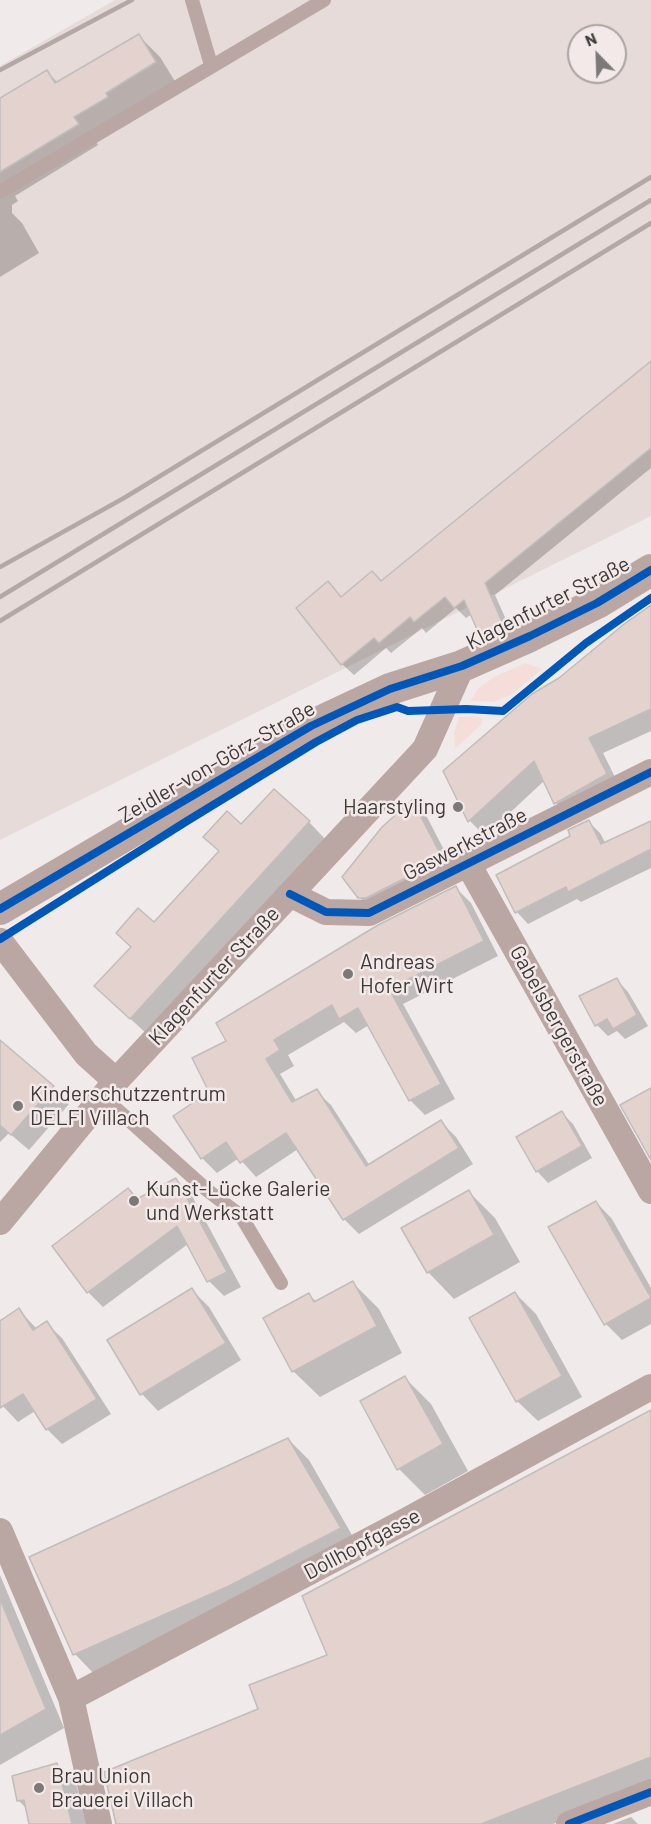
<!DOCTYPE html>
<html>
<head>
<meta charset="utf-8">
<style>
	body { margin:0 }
	#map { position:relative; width:651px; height:1824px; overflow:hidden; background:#f0ebea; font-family:Barlow,sans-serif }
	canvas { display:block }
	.north { position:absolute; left:567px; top:24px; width:60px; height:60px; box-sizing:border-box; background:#f2e9e8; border:2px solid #aaa3a2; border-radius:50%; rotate:337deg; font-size:16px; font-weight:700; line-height:24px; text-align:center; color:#3e3b3a }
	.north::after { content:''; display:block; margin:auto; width:21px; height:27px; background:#7c7978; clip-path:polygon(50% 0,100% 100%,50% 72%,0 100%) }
</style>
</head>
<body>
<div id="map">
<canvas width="651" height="1824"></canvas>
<div class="north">N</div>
</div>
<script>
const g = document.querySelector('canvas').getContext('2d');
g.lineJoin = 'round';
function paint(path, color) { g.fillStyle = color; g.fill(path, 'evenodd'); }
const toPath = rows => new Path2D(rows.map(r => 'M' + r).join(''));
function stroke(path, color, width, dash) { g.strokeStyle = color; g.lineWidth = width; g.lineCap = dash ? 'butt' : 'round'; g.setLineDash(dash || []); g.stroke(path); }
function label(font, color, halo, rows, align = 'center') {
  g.font = font + ' Barlow,sans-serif'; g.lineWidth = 5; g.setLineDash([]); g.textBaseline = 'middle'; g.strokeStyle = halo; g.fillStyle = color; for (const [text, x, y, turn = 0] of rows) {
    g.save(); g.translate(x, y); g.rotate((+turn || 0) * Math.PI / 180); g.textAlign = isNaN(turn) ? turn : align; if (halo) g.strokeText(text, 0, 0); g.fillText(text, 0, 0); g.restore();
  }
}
paint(toPath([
	[115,0,651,0,651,516,0,840,0,66],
	[579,36,615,36,615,72,579,72]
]), '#e6dbd9');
paint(toPath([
	[525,663,542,669,511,695,493,702,470,701,479,688,494,677],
	[476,716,482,718,482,724,455,749,454,733,459,717]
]), '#f5deda');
paint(toPath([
	[139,36,160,57,176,83,94,138,98,145,15,196,18,201,12,205,12,213,22,223,39,253,0,277,0,100,47,72,58,83],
	[651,363,651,468,495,595,513,635,492,645,480,633,472,614,466,618,456,608,426,633,422,628,391,653,386,648,354,675,342,664,328,583,342,598,382,583],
	[651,607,651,731,603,753,621,789,571,818,556,803,545,780,485,836,470,821,445,772],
	[412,802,427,817,457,875,375,912,359,897],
	[309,822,325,839,147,1034,113,1003,132,948,241,826],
	[589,822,600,833,606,844,651,823,651,868,581,902,577,899,528,924,517,912,498,875,572,837],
	[456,888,471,903,498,956,403,1004,455,1099,425,1115,410,1100,369,1025,356,1033,344,1022,288,1055,294,1066,280,1074,297,1102,316,1091,331,1105,370,1166,441,1122,456,1137,473,1164,359,1234,344,1219,298,1149,256,1177,239,1158,217,1173,202,1158,211,1092,228,1042],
	[617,980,628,992,648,1026,625,1039,617,1031,608,1036,597,1025],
	[0,1044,69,1104,29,1150,9,1133,0,1142],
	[562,1113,573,1124,592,1158,548,1183,537,1171],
	[176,1179,191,1194,241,1287,224,1296,209,1281,188,1244,103,1307,88,1292,138,1200],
	[469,1192,495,1218,520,1262,454,1299,428,1272],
	[596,1202,612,1219,651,1288,651,1324,622,1340,606,1324],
	[353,1283,379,1309,402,1353,320,1397,293,1371,309,1295,317,1302],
	[192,1290,209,1307,241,1360,158,1411,142,1394,109,1341],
	[515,1293,536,1314,582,1397,538,1421,517,1401],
	[19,1310,37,1329,46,1323,62,1338,111,1414,62,1444,47,1429,35,1411,18,1422,0,1403,0,1322],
	[405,1378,431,1404,468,1471,425,1495,399,1469],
	[651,1411,651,1785,553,1824,117,1824,329,1656],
	[288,1439,309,1460,360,1549,95,1675,75,1654,31,1558],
	[0,1575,64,1728,0,1765],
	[57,1764,76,1783,86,1824,31,1824,27,1809,18,1800],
	[631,1817,638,1824,613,1824]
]), '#0003');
const building = toPath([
	[139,34,156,62,106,93,108,97,74,117,79,124,0,172,0,98,47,70,55,83,139,34],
	[651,361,651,448,485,583,503,624,479,634,464,600,454,608,445,597,414,622,410,617,379,643,374,638,341,665,296,608,328,581,341,597,372,571,381,581,651,361],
	[651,605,651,709,589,738,607,774,554,804,534,761,468,822,443,771,532,694,559,678,623,625,651,605],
	[274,789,310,821,130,1019,94,986,131,947,116,933,138,908,154,922,219,851,203,837,227,811,241,824,274,789],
	[412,800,443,859,366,898,358,898,342,877,382,827,412,800],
	[589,820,601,844,651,821,651,849,568,892,566,887,515,913,496,875,570,836,568,830,589,820],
	[456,886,484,941,389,989,441,1084,409,1101,358,1008,339,1019,332,1005,274,1040,280,1050,266,1059,292,1102,317,1089,366,1166,441,1120,459,1148,343,1220,286,1133,240,1163,226,1142,201,1159,173,1116,209,1092,192,1058,226,1041,216,1023,378,925,456,886],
	[617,978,637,1015,613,1029,607,1019,595,1026,579,996,617,978],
	[0,1040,54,1086,11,1135,0,1125,0,1040],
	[651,1088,651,1160,620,1105,651,1088],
	[562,1111,582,1146,536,1172,516,1137,562,1111],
	[176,1178,227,1272,207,1282,177,1226,87,1293,52,1246,128,1188,137,1199,176,1178],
	[469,1190,494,1235,427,1273,401,1228,469,1190],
	[596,1201,651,1298,604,1325,548,1227,596,1201],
	[353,1281,377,1326,292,1372,263,1318,309,1293,314,1302,353,1281],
	[192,1288,226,1343,140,1395,107,1340,192,1288],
	[515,1292,562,1376,516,1402,469,1318,515,1292],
	[19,1308,33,1330,47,1321,97,1399,46,1430,23,1394,0,1408,0,1321,19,1308],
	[405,1376,443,1444,397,1470,360,1401,405,1376],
	[651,1410,651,1757,481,1824,116,1824,104,1772,258,1709,249,1685,327,1655,302,1596,651,1410],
	[288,1438,341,1528,229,1586,73,1655,29,1557,288,1438],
	[0,1599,46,1709,0,1735,0,1599],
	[57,1763,72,1824,29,1824,24,1800,17,1801,12,1776,57,1763]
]);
paint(building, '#e4d2cf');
stroke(building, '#c1bdbd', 1.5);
stroke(toPath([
	[192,0,211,65],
	[0,192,324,0],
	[103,1097,207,1190,241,1216,281,1283]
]), '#baa6a3', 14);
stroke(toPath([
	[467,862,651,1191],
	[290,894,326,912,369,913,651,772],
	[0,941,86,1054,116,1081],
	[0,1222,116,1081,425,749,462,666],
	[0,1531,71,1698,99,1824],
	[71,1698,402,1523,651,1387],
	[569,1824,651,1792]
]), '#baa6a3', 26);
stroke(toPath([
	[0,909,311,726,390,689,462,666,530,636,597,603,651,570]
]), '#baa6a3', 32);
stroke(toPath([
	[0,70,132,0],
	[0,567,124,498,651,177],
	[0,597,651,200],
	[0,621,651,223]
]), '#b4a8a6', 4.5);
stroke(toPath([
	[290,894,326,912,369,913,651,772],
	[0,909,311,726,390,689,462,666,530,636,597,603,651,570],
	[0,939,187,821,316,742,357,720,397,707,408,711,466,709,503,711,586,643,651,598],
	[569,1824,651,1792]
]), '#0057b8', 8);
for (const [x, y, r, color] of [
	[458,807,6,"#7c7978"],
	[348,974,6,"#7c7978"],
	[18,1106,6,"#7c7978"],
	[134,1201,6,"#7c7978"],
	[39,1788,6,"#7c7978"]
]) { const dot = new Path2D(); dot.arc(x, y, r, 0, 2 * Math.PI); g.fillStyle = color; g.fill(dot); stroke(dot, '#f2e9e8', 2); }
label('21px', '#3e3b3a', '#f2e9e8', [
	["Klagenfurter Straße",548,603,-27],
	["Zeidler-von-Görz-Straße",217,762,-30],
	["Gaswerkstraße",465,844,-27],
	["Klagenfurter Straße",214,976,-47],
	["Gabelsbergerstraße",559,1026,61],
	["Dollhopfgasse",362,1544,-28]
]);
label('21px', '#3e3b3a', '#f2e9e8', [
	["Haarstyling",446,807,"right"],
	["Andreas",360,962],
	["Hofer Wirt",360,986],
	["Kinderschutzzentrum",30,1094],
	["DELFI Villach",30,1118],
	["Kunst-Lücke Galerie",146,1189],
	["und Werkstatt",146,1213],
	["Brau Union",51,1776],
	["Brauerei Villach",51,1800]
], 'left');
</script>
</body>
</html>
